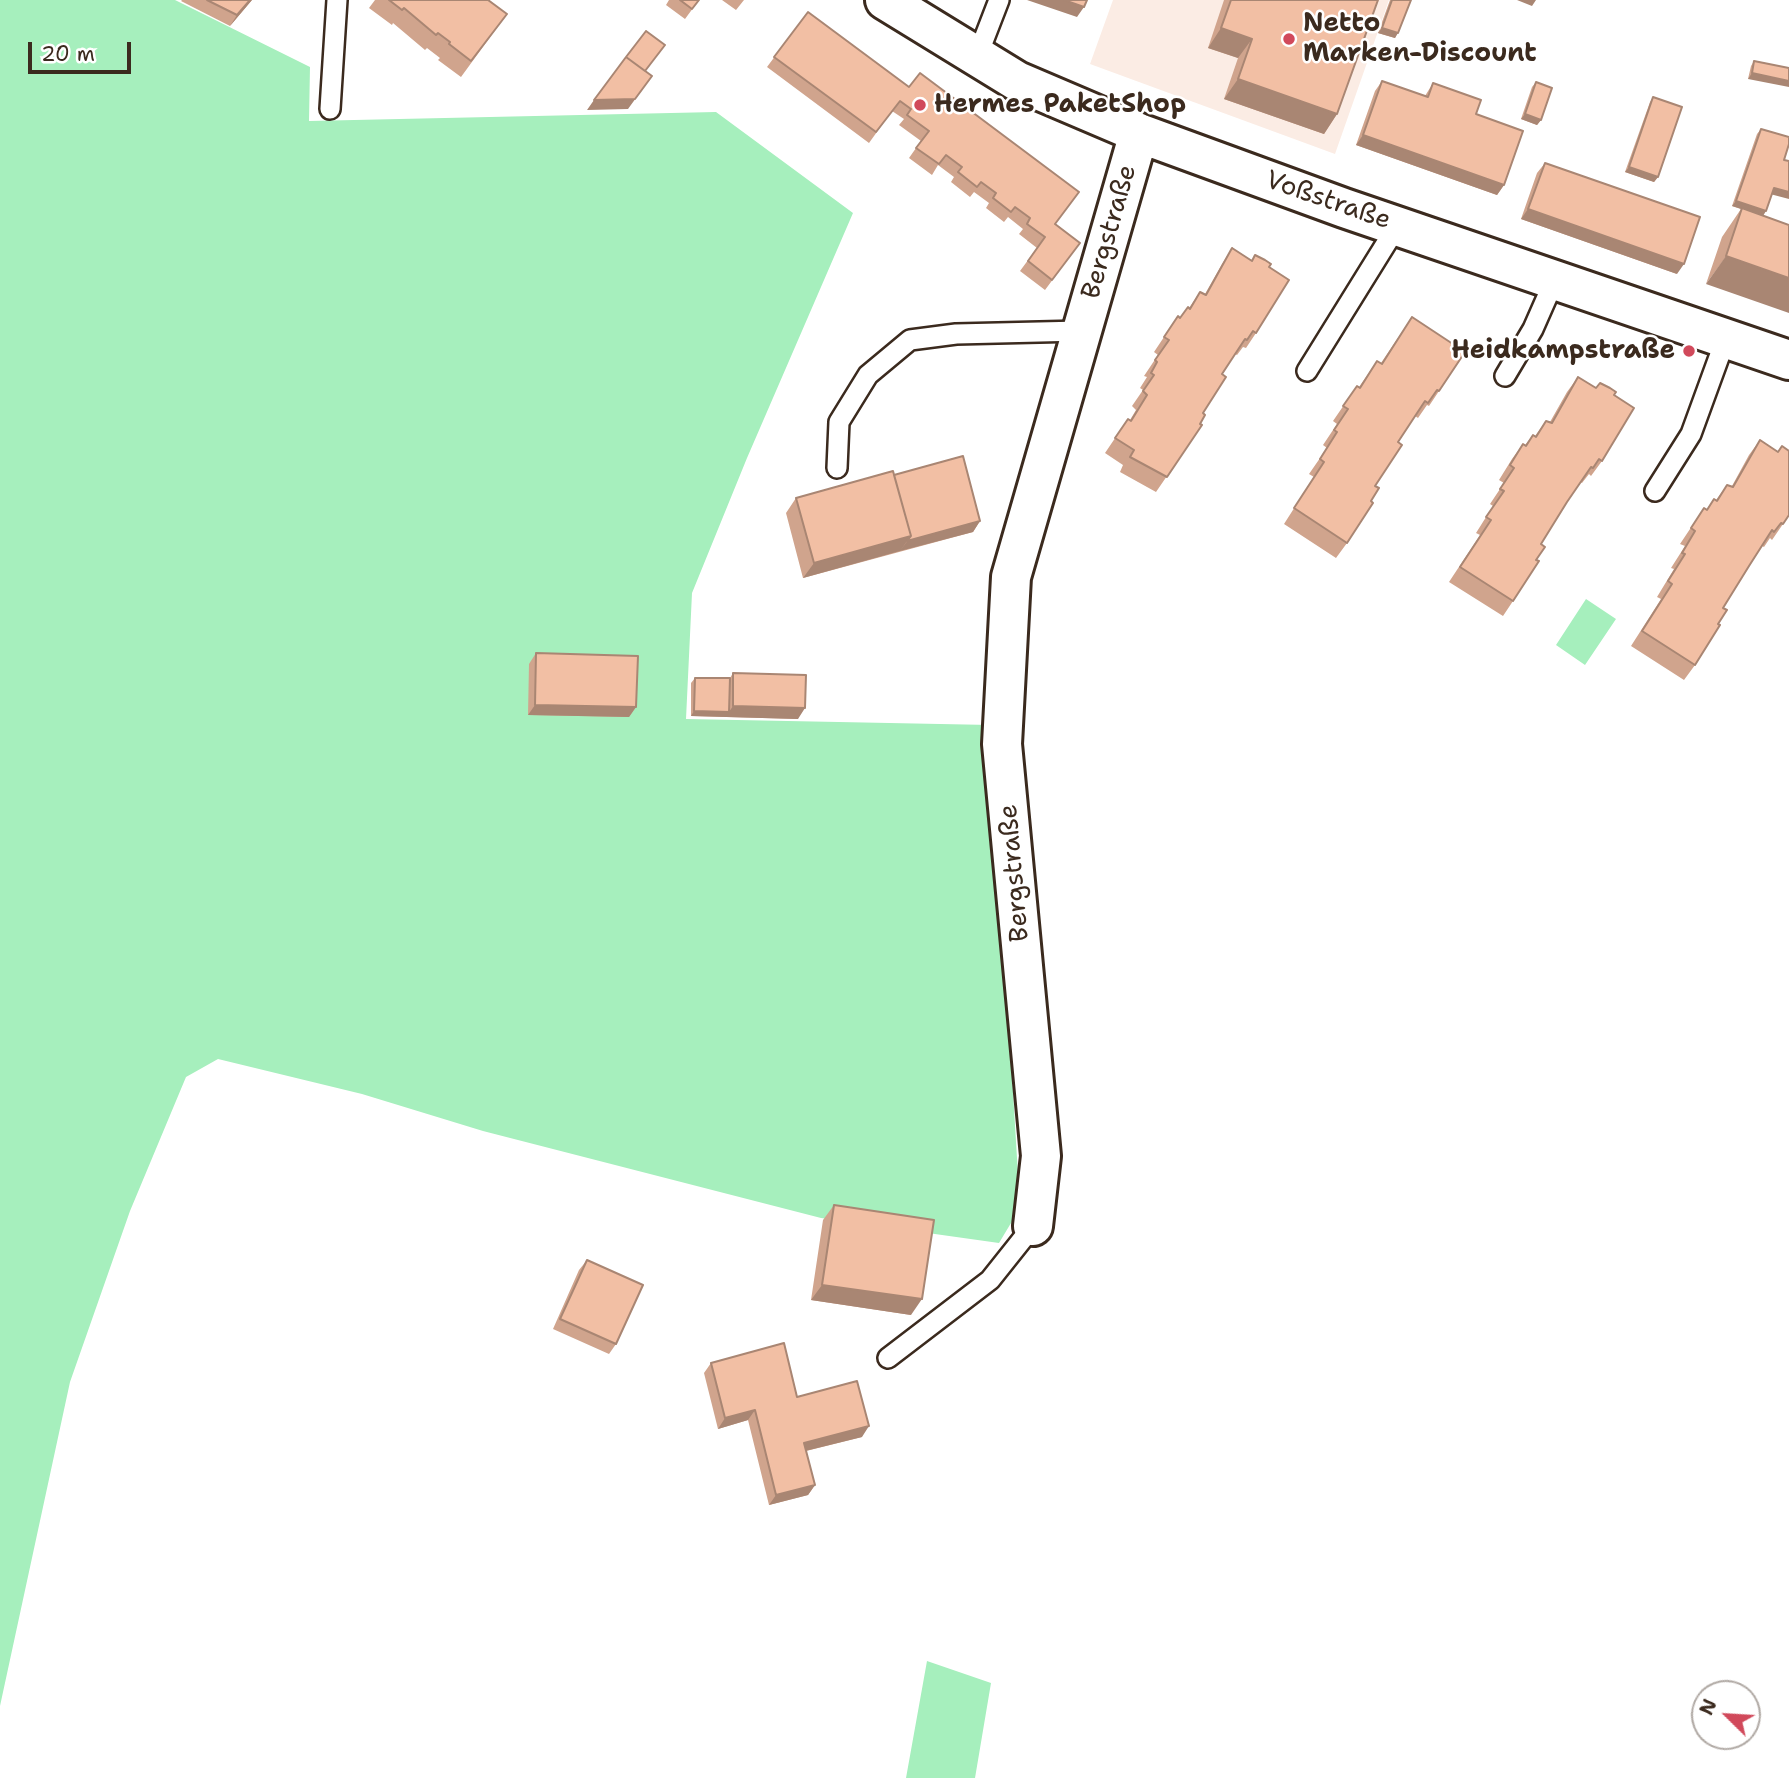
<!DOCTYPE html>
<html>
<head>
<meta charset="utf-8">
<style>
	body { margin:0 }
	#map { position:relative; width:1789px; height:1778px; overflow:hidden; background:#fff; font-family:"Shantell Sans",sans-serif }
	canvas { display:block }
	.north { position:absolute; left:1691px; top:1680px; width:70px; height:70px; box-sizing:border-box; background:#fff; border:2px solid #b1aaa5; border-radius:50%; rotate:294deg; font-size:19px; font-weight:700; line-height:28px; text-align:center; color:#3b2a1e }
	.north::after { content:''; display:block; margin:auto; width:24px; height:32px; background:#d1495b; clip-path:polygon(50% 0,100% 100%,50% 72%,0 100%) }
	.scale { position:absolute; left:28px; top:42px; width:103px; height:32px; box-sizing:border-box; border:4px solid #3b2a1e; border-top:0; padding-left:9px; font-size:21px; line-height:24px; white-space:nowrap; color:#3b2a1e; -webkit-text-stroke:5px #fff; paint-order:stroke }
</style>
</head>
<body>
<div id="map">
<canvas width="1789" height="1778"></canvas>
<div class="north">N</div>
<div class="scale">20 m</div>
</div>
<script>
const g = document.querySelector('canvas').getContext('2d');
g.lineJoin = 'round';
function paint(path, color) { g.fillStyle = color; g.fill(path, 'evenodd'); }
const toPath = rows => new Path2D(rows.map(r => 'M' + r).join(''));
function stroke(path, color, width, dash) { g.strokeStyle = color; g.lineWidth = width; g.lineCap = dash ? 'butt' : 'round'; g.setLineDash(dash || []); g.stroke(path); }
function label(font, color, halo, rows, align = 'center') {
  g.font = font + ' "Shantell Sans",sans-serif'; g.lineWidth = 5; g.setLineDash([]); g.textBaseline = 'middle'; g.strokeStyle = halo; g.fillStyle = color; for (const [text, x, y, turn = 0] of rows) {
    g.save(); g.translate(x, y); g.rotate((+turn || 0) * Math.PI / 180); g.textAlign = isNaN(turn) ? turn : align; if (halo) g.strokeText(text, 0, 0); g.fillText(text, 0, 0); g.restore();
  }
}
paint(toPath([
	[1113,0,1389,0,1335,154,1090,64]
]), '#fbece4');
paint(toPath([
	[0,0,175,0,310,67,309,121,716,112,853,213,747,458,692,593,686,719,991,725,1020,1208,999,1243,821,1218,483,1131,362,1094,218,1059,186,1077,130,1211,70,1382,0,1706],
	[1586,599,1616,619,1585,665,1556,645],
	[927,1661,991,1683,975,1778,906,1778]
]), '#a6efbd');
const service = toPath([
	[977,57,999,0],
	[330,109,337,0],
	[1307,371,1397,226],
	[1505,376,1533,329,1555,279],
	[837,468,839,422,868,375,910,340,956,334,1081,331],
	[1655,491,1691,434,1726,338],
	[888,1358,990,1280,1033,1226]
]);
const minor = toPath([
	[885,0,1017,81,1139,133,1344,208,1789,360],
	[1033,1226,1041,1156,1002,744,1011,577,1139,133]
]);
stroke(service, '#3b2a1e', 24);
stroke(minor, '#3b2a1e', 44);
stroke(service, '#fff', 19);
stroke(minor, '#fff', 38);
paint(toPath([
	[182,0,252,0,230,26,181,1],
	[375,0,488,0,507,14,461,77,438,60,440,58,427,48,425,50,393,23,392,25,369,8],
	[669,0,699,0,685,19,666,5],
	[722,0,744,0,736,10],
	[1224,0,1378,0,1337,114,1324,134,1224,99,1238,58,1208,48],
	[1390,0,1411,0,1395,38,1378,33],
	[808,12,1056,224,1080,243,1045,290,1020,271,1037,248,1019,234,1023,229,1008,217,1004,222,986,208,989,203,974,192,970,197,951,182,954,177,938,165,932,175,909,158,921,141,899,125,904,119,892,111,869,143,767,67],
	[1754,61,1789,68,1748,79,1751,66],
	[1382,81,1425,96,1433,83,1476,114,1504,185,1497,195,1356,145,1375,91],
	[1536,82,1541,120,1537,125,1521,119,1532,87],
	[1653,97,1658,177,1654,182,1625,172,1650,102],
	[1761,129,1772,194,1706,284,1722,237,1741,209,1732,206,1757,134],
	[1545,163,1677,274,1521,219,1537,173],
	[1232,248,1251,260,1269,267,1256,333,1246,348,1243,347,1237,355,1235,354,1222,374,1203,413,1200,424,1202,425,1156,492,1120,472,1123,465,1105,453,1128,419,1130,420,1136,410,1132,406,1143,390,1140,388,1147,377,1144,376,1158,355,1154,352,1178,316,1180,318,1189,308,1200,292,1205,294,1222,264],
	[1412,317,1439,391,1429,406,1427,405,1418,418,1415,416,1398,442,1347,543,1336,558,1284,524,1314,477,1309,474,1327,448,1323,445,1337,424,1333,421,1357,386,1359,387,1377,361,1381,363],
	[1578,377,1596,388,1614,395,1602,461,1591,476,1589,474,1582,483,1580,482,1567,502,1541,544,1536,560,1513,601,1503,616,1449,582,1480,535,1476,533,1493,506,1490,504,1504,483,1499,480,1512,459,1523,444,1525,445,1533,435,1535,436,1546,421,1550,422,1567,392],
	[1760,440,1783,524,1772,540,1770,538,1764,547,1762,546,1723,608,1718,624,1695,665,1684,680,1631,646,1661,599,1657,597,1674,569,1671,568,1685,546,1680,544,1704,508,1707,509,1714,499,1716,500,1727,485,1732,486,1749,455],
	[894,475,980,521,973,532,803,578,786,513,796,498],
	[536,653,636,707,629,717,528,715,529,664],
	[733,673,798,719,691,716,691,683,695,678,730,678],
	[834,1205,911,1315,811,1300,823,1220],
	[587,1260,616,1344,609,1354,553,1329,579,1270],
	[711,1363,797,1397,862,1437,806,1451,815,1485,808,1495,769,1505,748,1420,718,1429,704,1373]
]), '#d0a48d');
paint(toPath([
	[250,0,252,0,230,26,237,15],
	[1027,0,1064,0,1084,7,1077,17],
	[1517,0,1536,0,1532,6],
	[1221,28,1252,39,1238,58,1208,48],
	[1382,28,1398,33,1395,38,1378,33],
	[1752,73,1789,81,1789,87,1748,79],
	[652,76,628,109,587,110,594,100],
	[1238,79,1337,114,1324,134,1224,99],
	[1525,114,1541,120,1537,125,1521,119],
	[1363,135,1504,185,1497,195,1356,145],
	[1629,167,1658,177,1654,182,1625,172],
	[1774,188,1789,192,1789,199,1770,194],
	[1736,201,1766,211,1763,216,1732,206],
	[1528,209,1684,264,1677,274,1521,219],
	[1726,256,1789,278,1789,313,1706,284],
	[980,521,973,532,900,551,907,541],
	[911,536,900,551,803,578,814,563],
	[535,705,636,707,629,717,528,715],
	[733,706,805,708,798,719,691,716,694,711,729,712],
	[822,1285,922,1299,911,1315,811,1300],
	[755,1410,748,1420,718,1429,725,1418],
	[869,1426,862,1437,797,1453,804,1443],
	[815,1485,808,1495,769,1505,776,1495]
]), '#a98673');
const building = toPath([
	[207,0,250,0,237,15,207,0],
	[389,0,488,0,507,14,471,61,449,44,450,42,438,33,436,35,404,8,402,10,389,0],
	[680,0,699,0,692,9,680,0],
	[1064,0,1087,0,1084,7,1064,0],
	[1231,0,1378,0,1337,114,1238,79,1252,39,1221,28,1231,0],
	[1392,0,1411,0,1398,33,1382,28,1392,0],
	[808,12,909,87,920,73,1079,192,1055,224,1080,243,1052,280,1028,261,1045,237,1027,224,1030,218,1015,207,1011,212,993,198,996,193,981,182,977,187,958,172,962,167,946,155,939,164,916,148,929,131,907,115,911,109,900,101,876,132,774,57,808,12],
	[646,31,665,45,645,71,626,57,646,31],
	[626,57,652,76,635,99,594,100,626,57],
	[1754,61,1789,68,1789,81,1752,73,1754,61],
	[1382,81,1428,97,1433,83,1481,100,1476,114,1523,131,1504,185,1363,135,1382,81],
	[1536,82,1552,88,1541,120,1525,114,1536,82],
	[1653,97,1682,107,1658,177,1629,167,1653,97],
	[1761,129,1789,137,1789,144,1784,160,1789,161,1789,192,1774,188,1766,211,1736,201,1761,129],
	[1545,163,1700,217,1684,264,1528,209,1545,163],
	[1742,208,1789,225,1789,278,1726,256,1742,208],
	[1232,248,1252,261,1255,255,1265,260,1271,264,1269,267,1289,280,1256,333,1253,331,1247,340,1245,339,1222,374,1226,377,1203,413,1205,415,1200,424,1202,425,1167,477,1130,457,1134,450,1115,438,1128,419,1131,421,1147,395,1143,391,1154,375,1151,373,1157,362,1155,360,1169,340,1164,337,1178,316,1180,318,1188,307,1190,309,1200,292,1206,295,1232,248],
	[1412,317,1465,352,1439,391,1437,390,1428,403,1425,401,1398,442,1402,445,1375,486,1379,488,1371,501,1373,503,1347,543,1294,508,1324,462,1320,459,1337,432,1334,430,1348,409,1343,406,1357,386,1360,388,1377,361,1382,364,1412,317],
	[1578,377,1596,388,1600,383,1610,388,1616,392,1614,395,1634,408,1602,461,1599,459,1593,468,1591,467,1567,502,1541,544,1545,547,1536,560,1539,561,1513,601,1460,567,1491,520,1486,517,1504,491,1500,489,1514,468,1510,465,1523,444,1526,446,1533,435,1536,437,1546,421,1552,423,1578,377],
	[1760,440,1778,452,1782,446,1789,451,1789,515,1783,524,1781,523,1774,532,1772,530,1749,566,1723,608,1727,610,1718,624,1720,625,1695,665,1642,631,1672,584,1668,581,1685,554,1682,553,1695,531,1691,528,1704,508,1707,510,1714,499,1717,501,1727,485,1733,487,1760,440],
	[963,456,980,521,907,541,911,536,894,475,963,456],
	[893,471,911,536,814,563,796,498,893,471],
	[536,653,638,656,636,707,535,705,536,653],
	[733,673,806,675,805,708,733,706,733,673],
	[695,678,730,678,729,712,694,711,695,678],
	[834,1205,934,1220,922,1299,822,1285,834,1205],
	[587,1260,643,1285,616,1344,560,1319,587,1260],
	[784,1343,797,1397,857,1381,869,1426,804,1443,815,1485,776,1495,755,1410,725,1418,711,1363,784,1343]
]);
paint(building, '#f2bfa4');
stroke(building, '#a98673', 2);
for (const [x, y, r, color] of [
	[1289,39,7,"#d1495b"],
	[920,105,7,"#d1495b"],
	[1689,351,7,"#d1495b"]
]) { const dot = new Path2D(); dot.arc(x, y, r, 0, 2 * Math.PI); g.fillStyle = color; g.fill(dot); stroke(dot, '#fff', 2.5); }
label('bold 26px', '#3b2a1e', '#fff', [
	["Netto",1303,24],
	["Marken-Discount",1303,54],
	["Hermes PaketShop",934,105],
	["Heidkampstraße",1675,351,"right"]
], 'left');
label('26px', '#3b2a1e', '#fff', [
	["Voßstraße",1328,201,19],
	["Bergstraße",1110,232,-74],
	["Bergstraße",1015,873,-95]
]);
</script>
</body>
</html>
